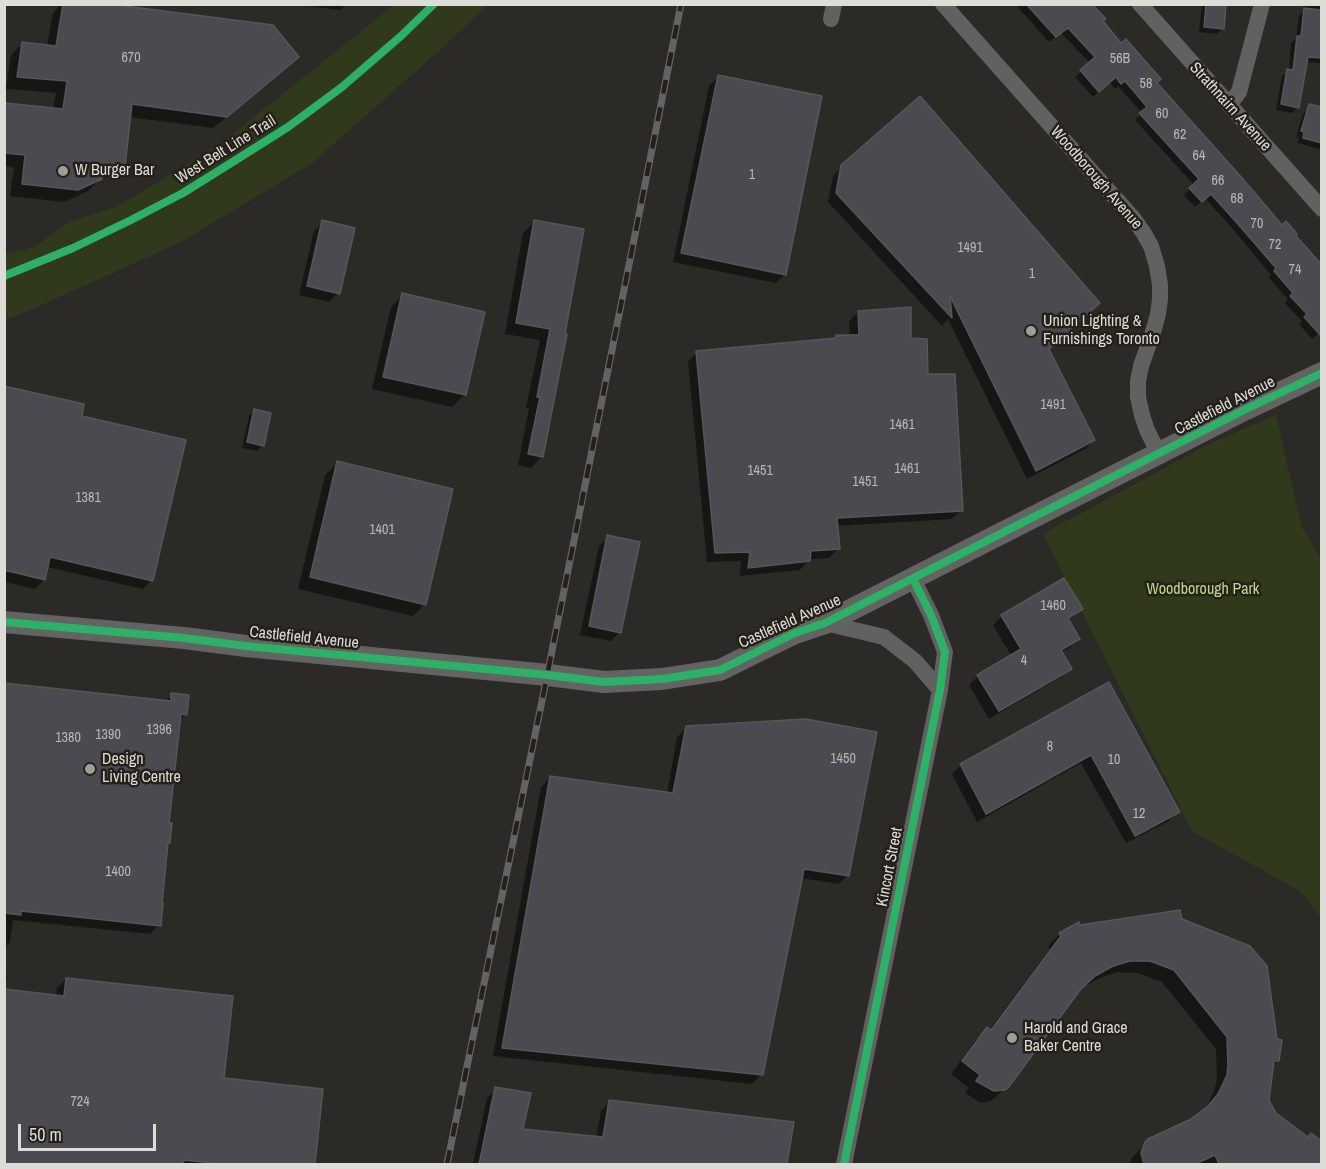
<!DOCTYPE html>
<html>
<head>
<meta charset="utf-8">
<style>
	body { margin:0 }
	#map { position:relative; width:1326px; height:1169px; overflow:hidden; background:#2c2a26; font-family:"Archivo Narrow",sans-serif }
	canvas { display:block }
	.frame { position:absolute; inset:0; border:6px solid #dedcd7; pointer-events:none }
	.scale { position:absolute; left:18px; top:1124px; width:138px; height:27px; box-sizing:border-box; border:3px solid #dedcd7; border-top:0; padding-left:8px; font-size:18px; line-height:21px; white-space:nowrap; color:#dedcd7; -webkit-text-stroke:4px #25211a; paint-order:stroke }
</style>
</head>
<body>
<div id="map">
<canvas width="1326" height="1169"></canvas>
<div class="frame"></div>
<div class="scale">50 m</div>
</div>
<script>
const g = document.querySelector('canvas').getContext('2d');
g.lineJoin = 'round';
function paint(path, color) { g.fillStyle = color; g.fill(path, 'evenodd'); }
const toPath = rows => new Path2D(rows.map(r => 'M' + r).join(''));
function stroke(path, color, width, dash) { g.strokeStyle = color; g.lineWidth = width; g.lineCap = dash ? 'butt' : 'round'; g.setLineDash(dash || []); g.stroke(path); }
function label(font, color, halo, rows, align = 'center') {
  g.font = font + ' "Archivo Narrow",sans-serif'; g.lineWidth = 5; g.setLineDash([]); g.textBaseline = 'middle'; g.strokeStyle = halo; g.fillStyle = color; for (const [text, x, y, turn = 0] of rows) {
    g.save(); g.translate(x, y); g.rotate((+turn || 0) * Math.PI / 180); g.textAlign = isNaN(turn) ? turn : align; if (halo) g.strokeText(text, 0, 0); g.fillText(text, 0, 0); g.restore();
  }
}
paint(toPath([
	[395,4,487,5,441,49,312,163,179,243,39,306,5,320,5,254,34,247,71,221,117,207,223,142],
	[1276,415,1302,528,1321,558,1321,917,1300,891,1192,831,1043,534,1207,445]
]), '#31391c');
paint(toPath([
	[61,4,97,4,297,57,285,69,213,128,129,117,124,165,112,177,101,176,101,178,88,191,64,202,10,196,14,167,4,166,4,106,6,105,53,110,56,93,6,89,11,55,23,43,47,46,53,13],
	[289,4,346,4,340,10],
	[1015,4,1091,4,1101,21,1155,83,1322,331,1312,339,1299,324,1302,321,1285,303,1288,299,1269,278,1271,275,1232,228,1205,198,1195,207,1184,195,1194,185,1135,120,1142,113,1118,86,1115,89,1109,82,1093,97,1075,77,1090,63,1061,33,1049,42],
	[1202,4,1225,4,1222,28,1217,34,1199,32],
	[1304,4,1322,4,1322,63,1306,62,1298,107,1292,113,1276,110,1282,76,1289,70,1291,43,1296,38,1299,16,1303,12],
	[718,77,785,274,776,283,673,262,709,86],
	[1309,108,1322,111,1322,150,1298,143,1299,138,1296,137,1303,114],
	[842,166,1047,350,1094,440,1085,449,1027,479,948,319,942,326,828,202,833,176],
	[323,222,338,293,329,302,299,295,314,231],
	[534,222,582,230,542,456,531,468,518,465,529,408,526,408,540,340,505,334,523,233],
	[403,295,483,313,464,395,452,407,372,389,391,307],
	[858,312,910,339,926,375,961,510,952,519,836,526,838,549,829,558,809,559,800,570,740,576,741,561,707,562,688,361,697,352,834,339,837,336,850,337,849,321],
	[4,389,80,417,152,580,143,589,47,567,44,580,35,589,4,582],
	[254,410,263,445,257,451,242,448,249,416],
	[337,463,425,604,413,616,298,589,325,475],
	[608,537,620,632,611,641,580,635,599,546],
	[1081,609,1067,620,1078,639,1069,648,1061,652,1070,668,1061,677,989,719,969,685,978,676,1012,657,993,625,1002,616],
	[1109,684,1178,812,1169,821,1126,843,1081,763,977,822,952,774,961,765],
	[4,685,165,702,172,695,186,714,178,722,159,925,150,934,13,920,10,942,4,948],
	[687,728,848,875,839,884,800,878,761,1074,752,1084,493,1056,541,787,550,778,667,794,677,737],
	[1180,920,1278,1061,1272,1067,1268,1101,1274,1114,1308,1138,1322,1143,1322,1164,1130,1164,1131,1159,1148,1141,1192,1120,1207,1107,1215,1088,1217,1078,1216,1049,1162,982,1138,973,1117,972,1100,978,1081,988,1076,993,1007,1087,991,1101,981,1103,965,1093,969,1088,951,1074,975,1041,987,1029,989,1030,1050,949,1048,946,1060,934,1080,927],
	[4,975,7,975,5,990,56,996,57,988,66,979,222,1079,322,1090,314,1164,4,1164],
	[496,1089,521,1131,596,1138,601,1111,610,1102,792,1123,786,1164,473,1164,487,1098]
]), '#0007');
const building = toPath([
	[63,4,109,4,273,25,299,57,227,117,132,104,125,166,104,163,102,179,78,190,22,184,25,155,4,153,5,103,63,109,67,81,17,77,22,42,56,46,63,4],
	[1026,4,1092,4,1106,19,1103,21,1121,43,1126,39,1146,62,1161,79,1157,83,1243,179,1282,225,1286,221,1297,234,1296,236,1322,265,1322,337,1304,317,1307,314,1290,296,1293,293,1274,271,1276,268,1237,223,1211,194,1202,202,1189,188,1199,179,1139,113,1147,107,1125,81,1121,84,1116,77,1099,92,1080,70,1095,57,1068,28,1056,37,1026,4],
	[1206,4,1226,4,1224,29,1204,27,1206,4],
	[1304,8,1322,10,1322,58,1308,57,1299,108,1281,104,1287,69,1293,70,1297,36,1301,36,1304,8],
	[718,75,822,96,786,275,681,253,718,75],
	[920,96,1100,303,1049,349,1095,440,1036,471,950,296,952,318,836,193,841,165,920,96],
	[1309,104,1322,107,1322,143,1303,138,1304,132,1301,131,1309,104],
	[322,220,355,228,340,294,307,286,322,220],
	[534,220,584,229,565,334,567,334,543,457,528,454,540,397,537,397,550,329,516,323,534,220],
	[402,293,485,312,466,395,383,377,402,293],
	[911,307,911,338,927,339,928,374,955,374,963,511,837,518,840,549,811,551,810,561,748,568,750,552,715,553,696,351,836,338,836,335,859,335,858,311,911,307],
	[4,386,84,404,82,416,186,440,153,581,50,557,45,580,4,570,4,386],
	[254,409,271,413,264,446,247,442,254,409],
	[337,461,453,489,426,605,310,577,337,461],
	[607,535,640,542,621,633,589,626,607,535],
	[1064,578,1083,609,1068,618,1080,639,1061,650,1072,669,999,711,977,675,1021,649,1001,615,1064,578],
	[1109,682,1180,812,1135,836,1091,755,986,814,960,764,1109,682],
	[4,683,171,701,171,693,189,695,187,715,181,714,169,823,172,823,170,843,168,843,162,903,163,903,161,926,21,911,21,915,4,913,4,683],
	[806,719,877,732,849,876,804,869,763,1075,502,1048,550,776,673,793,686,726,806,719],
	[1180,910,1182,919,1250,946,1267,966,1277,1039,1282,1040,1279,1061,1274,1061,1269,1100,1276,1113,1308,1137,1311,1133,1322,1141,1322,1164,1219,1164,1215,1155,1195,1164,1144,1164,1141,1153,1145,1142,1148,1139,1191,1119,1208,1106,1218,1094,1227,1075,1228,1065,1227,1037,1174,970,1150,961,1130,961,1113,966,1095,976,1080,990,1008,1088,1005,1090,994,1091,976,1081,980,1075,962,1061,987,1027,991,1030,1061,936,1059,933,1079,922,1080,925,1180,910],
	[66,978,233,996,224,1078,323,1089,315,1164,221,1164,184,1160,183,1164,4,1164,4,989,64,996,66,978],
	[495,1087,531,1093,523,1129,603,1137,609,1100,794,1122,787,1164,479,1164,495,1087]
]);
paint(building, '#4b4a50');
stroke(building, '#575656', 1.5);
stroke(toPath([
	[943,4,1133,218,1143,232,1151,246,1157,266,1160,285,1160,299,1158,314,1154,329,1141,366,1138,381,1138,397,1142,415,1147,430,1159,454],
	[1140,4,1322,209],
	[831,19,834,4],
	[1229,105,1239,92,1262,4],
	[825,623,884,637,915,661,940,690],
	[844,1164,940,690,945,652,931,615,913,579]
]), '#606161', 16);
stroke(toPath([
	[4,622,184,638,246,646,548,675,604,682,662,679,720,670,795,633,825,623,1244,410,1322,373]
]), '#636362', 22);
const rail = toPath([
	[447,1164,544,691,681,4]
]);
stroke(rail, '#636362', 7);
stroke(rail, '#25211a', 4.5, [14]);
stroke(toPath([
	[4,276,73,248,131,220,183,193,231,163,288,127,342,87,401,36,434,4],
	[4,622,184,638,246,646,548,675,604,682,662,679,720,670,795,633,825,623,1244,410,1322,373],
	[844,1164,940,690,945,652,931,615,913,579]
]), '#2db169', 8);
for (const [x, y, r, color] of [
	[63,171,6,"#a09e99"],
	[1031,331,6,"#a09e99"],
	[90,769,6,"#a09e99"],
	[1012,1038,6,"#a09e99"]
]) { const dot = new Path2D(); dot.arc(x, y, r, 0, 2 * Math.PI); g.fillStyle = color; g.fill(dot); stroke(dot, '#25211a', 2); }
label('14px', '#b9b8b5', null, [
	["670",131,58],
	["56B",1120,59],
	["58",1146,84],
	["60",1162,114],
	["62",1180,135],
	["64",1199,156],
	["1",752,175],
	["66",1218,181],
	["68",1237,199],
	["70",1257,224],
	["72",1275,245],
	["1491",970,248],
	["74",1295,270],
	["1",1032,274],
	["1491",1053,405],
	["1461",902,425],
	["1461",907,469],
	["1451",760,471],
	["1451",865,482],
	["1381",88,498],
	["1401",382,530],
	["1460",1053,606],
	["4",1024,661],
	["1396",159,730],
	["1390",108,735],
	["1380",68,738],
	["8",1050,747],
	["1450",843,759],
	["10",1114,760],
	["12",1139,814],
	["1400",118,872],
	["724",80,1102]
]);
label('16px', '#dedcd7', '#25211a', [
	["Strathnairn Avenue",1230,107,48],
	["West Belt Line Trail",226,150,-32],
	["Woodborough Avenue",1096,178,49],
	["Castlefield Avenue",1225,406,-27],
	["Castlefield Avenue",790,622,-24],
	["Castlefield Avenue",304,638,6],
	["Kincort Street",890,867,-79]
]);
label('16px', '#dedcd7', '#25211a', [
	["W Burger Bar",75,171],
	["Union Lighting &",1043,322],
	["Furnishings Toronto",1043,340],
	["Design",102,760],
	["Living Centre",102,778],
	["Harold and Grace",1024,1029],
	["Baker Centre",1024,1047]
], 'left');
label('16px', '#bfd78b', '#25211a', [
	["Woodborough Park",1203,590]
]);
</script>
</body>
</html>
